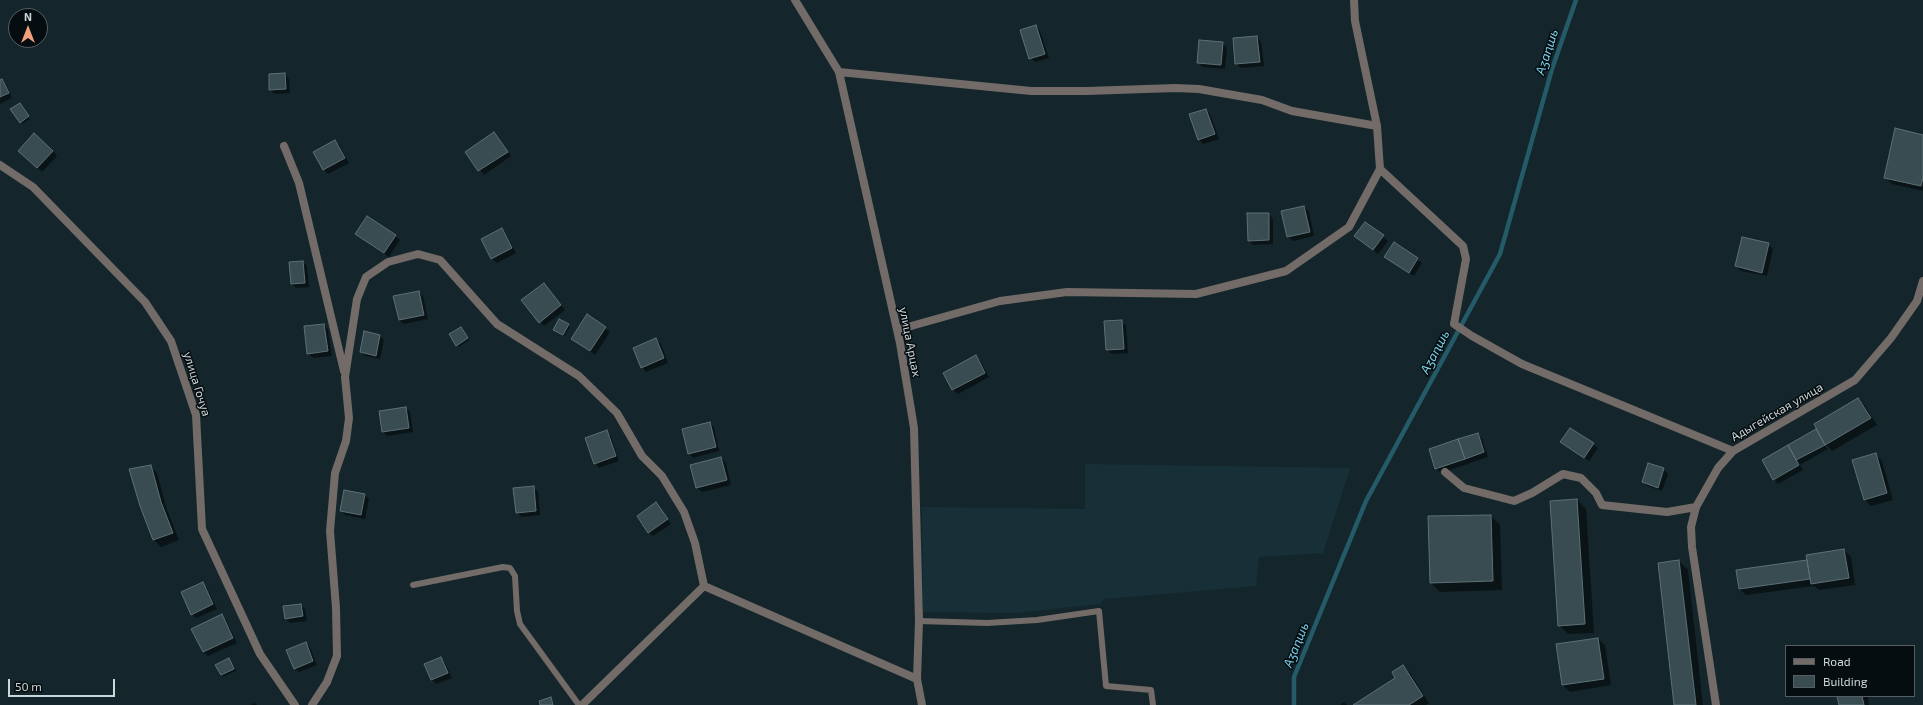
<!DOCTYPE html>
<html>
<head>
<meta charset="utf-8">
<style>
	body { margin:0 }
	#map { position:relative; width:1923px; height:705px; overflow:hidden; background:#14262b; font-family:"Exo 2",sans-serif }
	canvas { display:block }
	.legend { position:absolute; left:1785px; top:645px; width:130px; height:52px; box-sizing:border-box; background:#060d10; border:1px solid #555e61; margin:0; padding:5px 7px; list-style:none; font-size:12px; color:#ccd7da }
	.legend li { display:flex; align-items:center; gap:8px; height:20px }
	.legend b { width:20px; border:1px solid #555e61 }
	.north { position:absolute; left:8px; top:8px; width:40px; height:40px; box-sizing:border-box; background:#060d10; border:1px solid #555e61; border-radius:50%; rotate:0deg; font-size:11px; font-weight:700; line-height:16px; text-align:center; color:#ccd7da }
	.north::after { content:''; display:block; margin:auto; width:14px; height:18px; background:#f1a17d; clip-path:polygon(50% 0,100% 100%,50% 72%,0 100%) }
	.scale { position:absolute; left:8px; top:679px; width:107px; height:18px; box-sizing:border-box; border:2px solid #ccd7da; border-top:0; padding-left:5px; font-size:12px; line-height:14px; white-space:nowrap; color:#ccd7da; -webkit-text-stroke:3px #060d10; paint-order:stroke }
</style>
</head>
<body>
<div id="map">
<canvas width="1923" height="705"></canvas>
<ul class="legend">
<li><b style="height:5px;background:#736b67"></b>Road</li>
<li><b style="height:11px;background:#394c52"></b>Building</li>
</ul>
<div class="north">N</div>
<div class="scale">50 m</div>
</div>
<script>
const g = document.querySelector('canvas').getContext('2d');
g.lineJoin = 'round';
function paint(path, color) { g.fillStyle = color; g.fill(path, 'evenodd'); }
const toPath = rows => new Path2D(rows.map(r => 'M' + r).join(''));
function stroke(path, color, width, dash) { g.strokeStyle = color; g.lineWidth = width; g.lineCap = dash ? 'butt' : 'round'; g.setLineDash(dash || []); g.stroke(path); }
function label(font, color, halo, rows, align = 'center') {
  g.font = font + ' "Exo 2",sans-serif'; g.lineWidth = 3; g.setLineDash([]); g.textBaseline = 'middle'; g.strokeStyle = halo; g.fillStyle = color; for (const [text, x, y, turn = 0] of rows) {
    g.save(); g.translate(x, y); g.rotate((+turn || 0) * Math.PI / 180); g.textAlign = isNaN(turn) ? turn : align; if (halo) g.strokeText(text, 0, 0); g.fillText(text, 0, 0); g.restore();
  }
}
paint(toPath([
	[1085,464,1350,468,1323,553,1259,557,1256,586,1104,599,1100,604,1016,613,923,612,922,507,1085,509]
]), '#173038');
paint(toPath([
	[1036,26,1040,31,1049,58,1035,62,1030,58],
	[1257,37,1261,42,1264,66,1241,68,1236,64],
	[1222,43,1227,48,1225,69,1203,67,1198,63],
	[285,74,289,79,290,93,275,94,270,90],
	[1,80,6,85,12,98,0,104],
	[21,106,30,119,22,124,20,122],
	[1206,110,1210,114,1219,139,1203,144,1199,140,1190,115],
	[494,133,511,156,484,175,467,152],
	[1923,136,1923,191,1892,184,1885,177],
	[335,141,340,146,349,163,328,174,324,170,315,152],
	[53,151,57,156,42,172,24,155],
	[1304,207,1309,211,1314,236,1293,241,1288,237],
	[1269,214,1273,219,1273,244,1253,245,1249,241],
	[1365,223,1388,241,1378,254,1356,236],
	[502,229,506,234,516,253,497,263,492,259,482,239],
	[357,234,395,236,400,240,389,257],
	[1394,243,1422,263,1414,276,1385,257],
	[1768,244,1773,249,1767,276,1741,271,1736,266],
	[303,262,307,266,309,287,296,288,292,284],
	[544,284,565,310,544,326,540,322],
	[418,292,423,296,428,319,404,324,399,320,394,297],
	[587,315,610,332,595,355,572,339],
	[1121,321,1126,326,1128,353,1112,354,1107,350],
	[324,325,328,329,332,356,313,358,308,353],
	[568,325,570,326,565,336,556,332],
	[461,328,469,340,459,347,457,345],
	[380,336,384,340,380,359,365,356,361,352],
	[656,340,661,344,668,363,646,372,642,367],
	[976,357,980,361,989,377,958,394,953,390,944,373],
	[1858,399,1865,406,1877,425,1832,451,1822,440,1821,442,1828,449,1800,465,1803,470,1778,484,1774,479,1816,431,1821,435],
	[406,408,410,412,413,432,387,436,383,432],
	[709,423,714,427,719,451,693,458,689,453],
	[606,432,611,436,619,461,599,468,595,463],
	[1477,434,1482,439,1488,457,1441,473,1436,468],
	[1562,442,1593,444,1598,448,1589,461],
	[1875,454,1882,461,1893,500,1871,506,1864,499],
	[721,458,726,463,731,485,702,492,697,488],
	[150,466,157,473,167,510,179,540,161,547,154,540,141,505],
	[1663,469,1668,474,1662,491,1647,486,1643,482],
	[533,487,538,492,540,515,522,517,517,513,514,489],
	[365,495,369,499,365,519,345,515,341,511],
	[1577,500,1586,509,1594,633,1568,634,1559,625],
	[656,504,671,524,653,536,649,532],
	[1491,516,1500,525,1502,590,1440,592,1431,583],
	[1844,550,1851,557,1855,585,1819,590,1814,586,1746,595,1739,588,1808,560],
	[1679,561,1688,570,1703,705,1675,705],
	[203,583,207,588,217,609,196,618,192,614],
	[300,605,305,609,307,621,290,623,286,619],
	[221,616,226,620,237,643,208,656,203,652,192,629],
	[1598,639,1605,645,1611,685,1570,692,1563,685],
	[305,643,310,647,317,665,299,672,294,668],
	[441,658,445,663,452,678,436,684,432,680],
	[229,659,236,671,223,677,217,665],
	[1403,666,1410,673,1429,703,1426,705,1355,705,1396,678],
	[1838,696,1868,696,1869,705,1840,705],
	[1344,702,1347,705,1340,705],
	[255,703,257,705,250,705]
]), '#0007');
stroke(toPath([
	[1294,705,1294,677,1366,501,1500,254,1552,69,1576,0]
]), '#255a69', 4.5);
const building = toPath([
	[1036,25,1045,54,1029,59,1020,30,1036,25],
	[1257,36,1260,62,1235,64,1233,38,1257,36],
	[1199,40,1223,42,1221,65,1197,63,1199,40],
	[285,73,286,89,269,90,269,74,285,73],
	[2,79,9,93,0,97,0,80,2,79],
	[20,103,29,116,20,123,10,109,20,103],
	[1206,109,1215,134,1198,140,1189,114,1206,109],
	[1895,128,1923,135,1923,178,1921,186,1884,178,1895,128],
	[494,132,508,152,478,171,465,152,494,132],
	[34,133,53,151,37,168,18,151,34,133],
	[335,140,345,158,323,170,313,152,335,140],
	[1304,206,1310,232,1287,237,1281,211,1304,206],
	[1247,213,1269,213,1269,240,1248,241,1247,213],
	[367,216,396,235,384,253,355,234,367,216],
	[1365,222,1384,235,1373,250,1354,236,1365,222],
	[502,228,512,248,491,259,481,239,502,228],
	[1742,237,1769,243,1762,273,1735,266,1742,237],
	[1394,242,1418,258,1409,273,1384,257,1394,242],
	[303,261,305,283,291,284,289,262,303,261],
	[544,283,561,305,539,323,521,300,544,283],
	[419,291,424,315,399,320,393,296,419,291],
	[587,314,606,327,590,351,571,339,587,314],
	[559,319,569,324,563,335,553,330,559,319],
	[1122,320,1124,349,1106,350,1104,321,1122,320],
	[324,324,328,351,307,354,304,326,324,324],
	[461,327,468,338,456,346,449,334,461,327],
	[364,331,380,335,376,356,360,352,364,331],
	[656,338,664,358,641,368,633,348,656,338],
	[976,355,985,373,952,390,943,373,976,355],
	[1858,398,1871,418,1825,445,1814,424,1858,398],
	[406,407,409,428,382,432,379,411,406,407],
	[710,422,716,447,688,454,682,429,710,422],
	[1570,428,1594,443,1584,458,1560,442,1570,428],
	[1816,429,1825,445,1796,460,1788,445,1816,429],
	[607,430,616,456,594,464,585,438,607,430],
	[1478,433,1484,452,1465,459,1458,439,1478,433],
	[1458,439,1465,459,1435,469,1429,449,1458,439],
	[1788,445,1799,465,1773,480,1762,460,1788,445],
	[1876,453,1887,493,1864,500,1852,460,1876,453],
	[721,457,727,480,696,488,690,465,721,457],
	[1648,463,1664,468,1658,488,1642,482,1648,463],
	[151,465,161,502,173,533,153,540,140,506,129,469,151,465],
	[534,486,536,511,516,513,513,488,534,486],
	[344,490,365,494,361,515,340,511,344,490],
	[1577,499,1585,624,1558,626,1550,501,1577,499],
	[656,502,668,519,648,533,637,516,656,502],
	[1491,515,1493,581,1430,583,1428,516,1491,515],
	[1844,549,1849,578,1811,584,1806,555,1844,549],
	[1679,560,1696,705,1674,705,1658,563,1679,560],
	[1807,560,1810,579,1739,589,1736,570,1807,560],
	[203,582,213,604,191,615,181,592,203,582],
	[301,604,303,616,285,619,283,606,301,604],
	[222,614,233,638,203,652,191,629,222,614],
	[1598,638,1604,679,1562,685,1556,644,1598,638],
	[306,642,313,661,294,669,286,650,306,642],
	[441,657,448,673,431,680,424,664,441,657],
	[229,658,234,669,221,675,215,665,229,658],
	[1403,665,1423,696,1409,705,1353,705,1395,678,1392,672,1403,665],
	[1837,696,1862,696,1864,705,1839,705,1837,696],
	[551,697,553,705,540,705,539,701,551,697]
]);
paint(building, '#394c52');
stroke(building, '#5d7077', 1);
stroke(toPath([
	[413,585,503,567,510,568,515,576,517,611,520,624,579,705],
	[919,621,987,623,1037,620,1099,611,1106,686,1151,690,1153,705]
]), '#736b67', 6);
stroke(toPath([
	[795,0,839,72,900,343,914,428,919,621,917,679,922,705],
	[839,72,1031,91,1087,91,1175,88,1199,89,1262,100,1292,111,1377,126],
	[284,146,299,183,344,371],
	[0,165,33,187,145,302,171,341,196,415,202,529,260,654,295,705],
	[1380,169,1463,246,1466,259,1454,324,1472,336,1522,364,1733,451],
	[897,330,1000,301,1067,292,1196,294,1286,271,1349,227,1380,169,1377,126,1355,21,1354,0],
	[1445,472,1464,488,1514,501,1532,493,1563,474,1581,478,1596,493,1602,505,1667,512,1696,507],
	[312,705,327,682,337,656,336,608,330,531,335,473,346,441,349,418,345,377,357,299,366,277,388,262,418,254,440,260,497,324,579,376,617,413,642,456,662,476,684,512,695,543,704,586,917,679],
	[582,705,704,586],
	[1716,705,1692,547,1691,527,1696,507,1718,468,1733,451,1855,380,1891,338,1917,301,1923,281]
]), '#736b67', 8);
label('12px', '#ccd7da', '#060d10', [
	["улица Арцах",910,342,79],
	["улица Гочуа",197,384,73],
	["Адыгейская улица",1777,412,-30]
]);
label('italic 13px', '#7bd0eb', '#060d10', [
	["Аӡаԥшь",1547,52,-72],
	["Аӡаԥшь",1435,352,-62],
	["Аӡаԥшь",1296,645,-68]
]);
</script>
</body>
</html>
